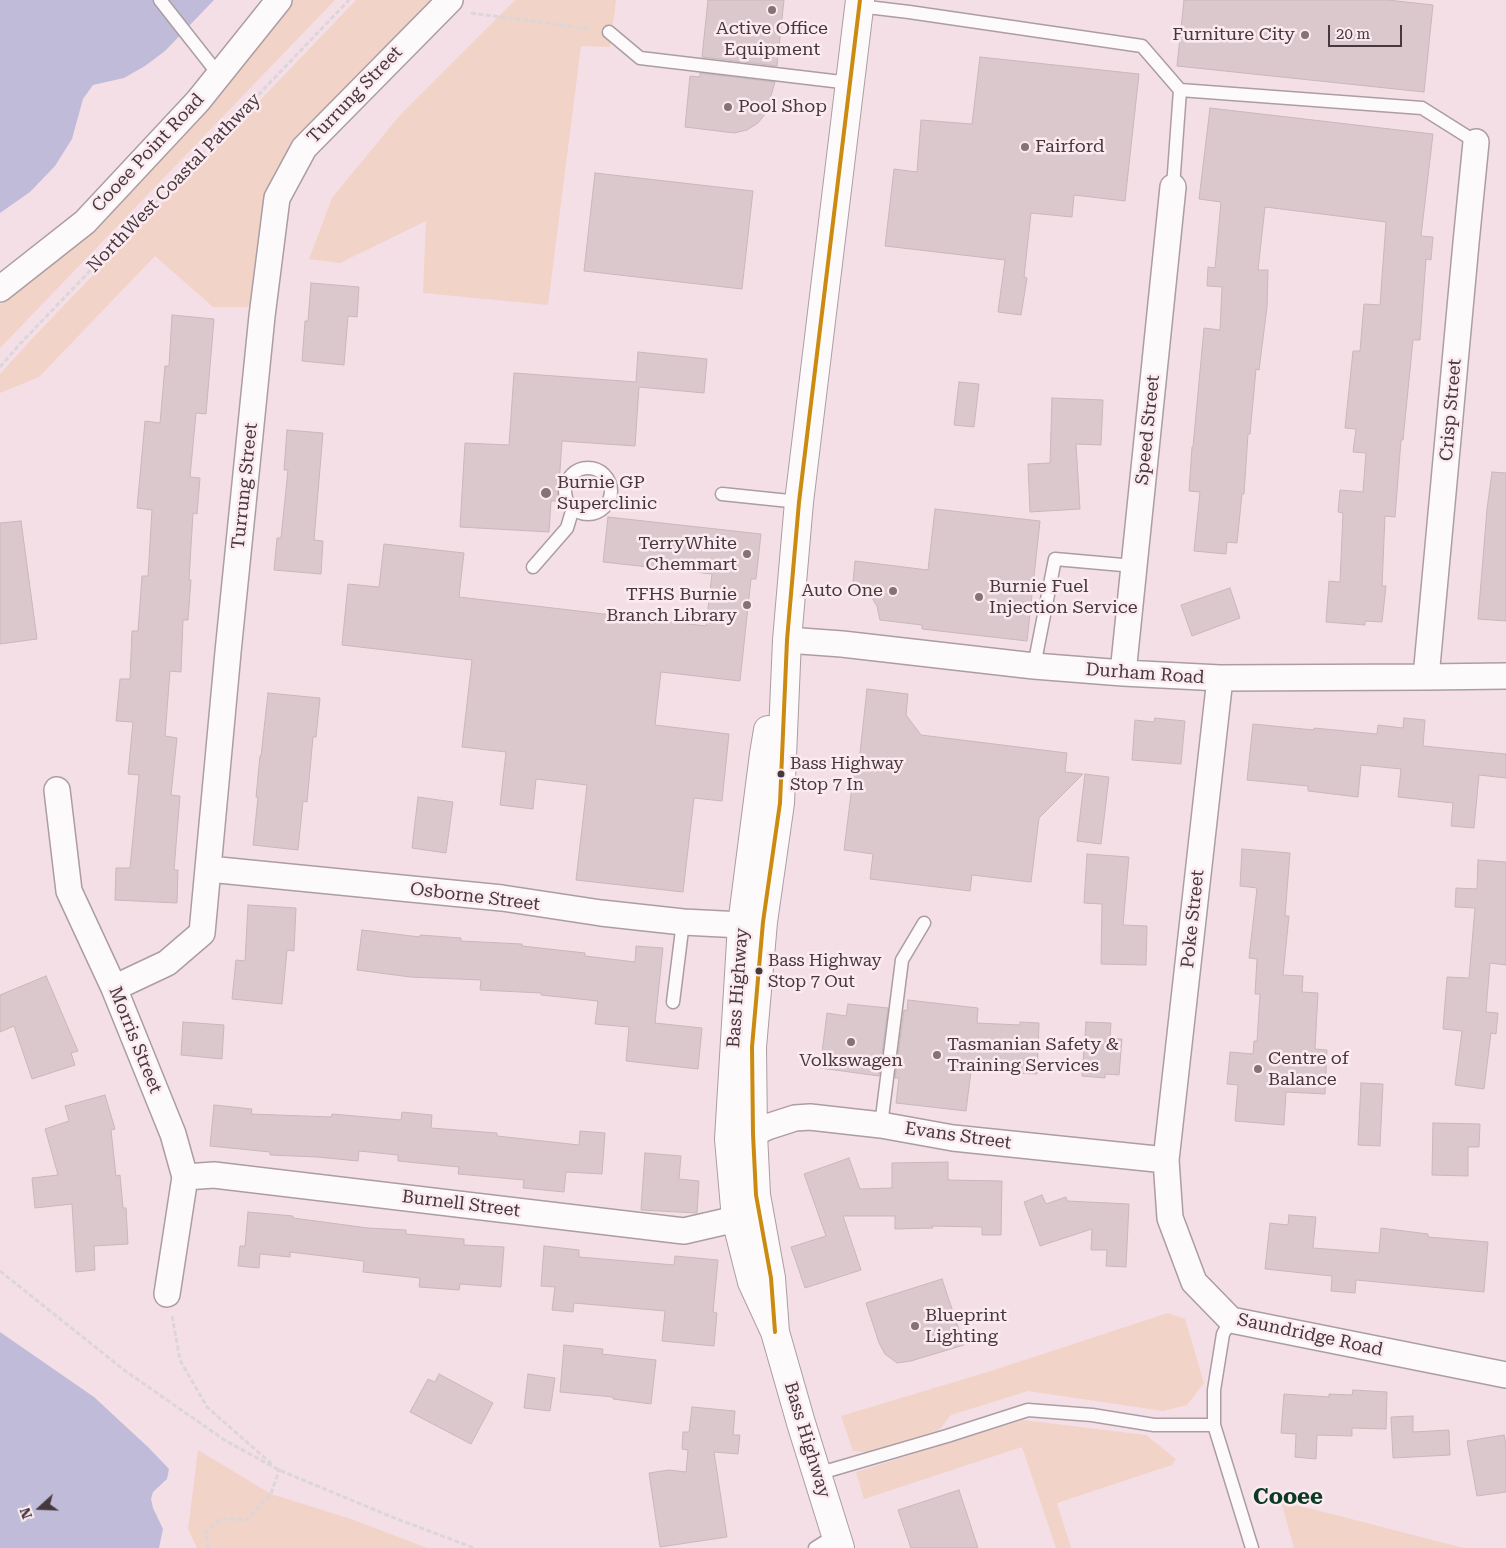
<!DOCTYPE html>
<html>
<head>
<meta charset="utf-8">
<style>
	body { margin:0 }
	#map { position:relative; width:1506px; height:1548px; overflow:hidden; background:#f4dfe7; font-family:"Roboto Serif",serif }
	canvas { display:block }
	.north { position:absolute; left:15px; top:1483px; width:50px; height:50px; -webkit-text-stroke:4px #fbebf1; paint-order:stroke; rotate:250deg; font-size:14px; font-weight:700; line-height:20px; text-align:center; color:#47383e }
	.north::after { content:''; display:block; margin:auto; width:18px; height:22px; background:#47383e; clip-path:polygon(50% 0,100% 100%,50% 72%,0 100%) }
	.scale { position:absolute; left:1328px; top:25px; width:74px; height:22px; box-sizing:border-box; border:2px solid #47383e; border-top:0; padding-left:6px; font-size:15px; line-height:18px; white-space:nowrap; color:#47383e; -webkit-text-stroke:4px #fbebf1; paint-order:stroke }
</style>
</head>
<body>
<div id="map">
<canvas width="1506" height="1548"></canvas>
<div class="north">N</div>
<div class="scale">20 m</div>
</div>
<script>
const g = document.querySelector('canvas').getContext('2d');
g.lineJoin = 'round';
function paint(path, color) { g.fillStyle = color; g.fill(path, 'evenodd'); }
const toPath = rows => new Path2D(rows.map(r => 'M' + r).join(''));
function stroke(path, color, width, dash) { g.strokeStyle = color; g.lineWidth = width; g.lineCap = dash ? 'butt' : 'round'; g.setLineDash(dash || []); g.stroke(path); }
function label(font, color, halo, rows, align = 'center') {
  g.font = font + ' "Roboto Serif",serif'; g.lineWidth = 5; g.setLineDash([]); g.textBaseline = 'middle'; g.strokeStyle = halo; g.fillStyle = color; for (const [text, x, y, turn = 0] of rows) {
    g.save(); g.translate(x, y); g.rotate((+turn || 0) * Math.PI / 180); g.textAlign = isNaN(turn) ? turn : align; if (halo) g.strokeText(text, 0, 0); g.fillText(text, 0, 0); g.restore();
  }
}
paint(toPath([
	[292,0,335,0,0,348,0,304,51,264,287,8],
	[356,0,431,0,291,144,266,191,251,307,213,307,155,256,39,377,0,393,0,374,29,342],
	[515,0,616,0,610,47,581,46,548,305,423,293,426,221,340,263,309,259,332,198,400,115],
	[1168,1313,1185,1319,1204,1383,1187,1405,1163,1411,1028,1391,951,1415,939,1430,866,1452,853,1451,841,1416,991,1371],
	[1023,1420,1146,1435,1176,1459,1172,1465,1057,1503,1071,1548,1056,1548,1022,1447,864,1499,856,1472],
	[198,1450,271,1494,351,1519,427,1548,197,1548,188,1529],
	[1281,1501,1464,1548,1294,1548]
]), '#f1d3c8');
paint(toPath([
	[0,0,214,0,165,51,145,66,124,78,93,85,83,99,72,139,55,166,30,192,0,213],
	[0,1332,94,1397,149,1448,169,1469,167,1479,153,1492,151,1499,153,1508,163,1529,159,1548,0,1548]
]), '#c1bbda');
const building = toPath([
	[708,0,784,0,777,66,702,57,708,0],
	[1184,0,1388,0,1433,5,1424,92,1177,66,1184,0],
	[980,57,1139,74,1125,201,1074,195,1072,217,1031,213,1024,277,1027,278,1021,315,998,312,1005,260,885,246,894,169,917,172,921,120,972,124,980,57],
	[700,73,775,82,766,113,758,123,747,130,734,133,685,127,690,76,700,77,700,73],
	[1210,108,1433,134,1421,236,1433,237,1431,260,1426,259,1420,340,1413,340,1403,440,1401,440,1395,517,1385,516,1382,586,1386,586,1382,622,1365,621,1365,625,1326,622,1329,581,1340,582,1343,513,1338,512,1340,490,1363,492,1366,453,1353,452,1356,429,1345,428,1353,351,1360,351,1364,304,1380,305,1386,222,1265,207,1258,270,1268,270,1267,307,1259,370,1256,369,1250,434,1248,434,1244,494,1242,494,1237,543,1227,542,1226,554,1194,551,1200,492,1189,491,1192,447,1193,447,1204,328,1220,330,1222,287,1207,286,1208,267,1215,268,1221,202,1199,199,1210,108],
	[595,173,753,191,742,289,584,271,595,173],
	[311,283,359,287,357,317,348,316,344,365,302,361,305,321,308,321,311,283],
	[172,315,214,319,206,414,196,413,190,477,200,478,197,514,193,513,189,580,191,580,188,620,183,620,181,672,170,671,165,736,177,738,171,795,180,796,174,870,178,870,177,903,115,900,116,868,130,868,139,775,128,774,133,722,116,721,120,679,130,679,132,631,138,631,142,576,148,576,152,510,137,508,142,454,145,421,160,423,165,366,169,366,172,315],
	[638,352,707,359,704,393,639,387,635,446,562,441,558,501,551,501,549,532,460,527,465,443,509,445,514,373,636,382,638,352],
	[959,382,979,384,974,427,954,425,959,382],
	[1052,398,1103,400,1101,445,1076,444,1080,509,1030,512,1028,464,1050,463,1052,398],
	[287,430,323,433,314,540,323,541,321,574,274,570,277,538,281,538,288,470,284,470,287,430],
	[1492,472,1506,473,1506,621,1478,619,1487,509,1492,472],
	[935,509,1040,521,1027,641,922,629,922,625,880,620,877,606,872,598,856,589,853,581,855,561,928,570,935,509],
	[608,517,761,534,756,579,751,579,740,681,661,672,655,725,729,734,722,801,694,798,683,892,576,880,587,785,536,779,533,809,500,805,506,752,462,747,472,660,342,645,348,584,379,587,384,544,464,553,459,597,706,626,712,574,603,562,608,517],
	[21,521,37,639,0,644,0,523,21,521],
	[1230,588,1240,618,1192,636,1181,605,1230,588],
	[867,689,908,694,906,715,921,735,1067,753,1065,772,1083,774,1039,818,1031,882,972,875,970,891,870,879,873,854,844,850,855,762,859,762,867,689],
	[268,693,320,698,316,737,313,737,307,802,303,801,298,850,253,845,258,797,256,797,260,756,261,756,268,693],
	[1155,718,1185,721,1181,764,1132,760,1135,720,1154,722,1155,718],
	[1404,718,1425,720,1423,746,1506,754,1506,778,1479,775,1474,828,1451,826,1453,803,1398,797,1401,769,1361,765,1358,797,1308,791,1308,786,1247,780,1253,724,1314,730,1314,728,1377,734,1378,725,1403,728,1404,718],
	[1085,774,1109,777,1101,844,1077,841,1085,774],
	[418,797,453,802,446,853,412,848,418,797],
	[1242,849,1290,853,1285,916,1289,916,1283,975,1303,976,1302,992,1318,993,1315,1049,1327,1050,1325,1094,1286,1092,1284,1125,1235,1121,1238,1085,1227,1084,1230,1052,1253,1054,1254,1041,1257,1041,1260,994,1255,994,1257,959,1249,958,1257,888,1240,886,1242,849],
	[1087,854,1129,857,1123,925,1147,926,1146,965,1101,964,1102,904,1084,903,1087,854],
	[1478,860,1506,862,1506,965,1490,963,1486,1012,1498,1013,1496,1034,1491,1033,1484,1089,1455,1085,1462,1031,1443,1029,1447,977,1469,978,1475,908,1455,907,1456,888,1477,889,1478,860],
	[248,905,296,908,294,951,287,950,282,1004,232,999,236,960,245,961,248,905],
	[362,930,420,937,420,935,461,938,461,941,522,944,522,946,585,953,585,956,635,962,636,946,663,948,655,1023,702,1028,698,1069,626,1061,629,1027,595,1024,598,1001,541,995,541,993,480,990,481,980,410,977,357,970,362,930],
	[46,976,78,1051,71,1053,75,1065,32,1079,14,1026,0,1032,0,995,46,976],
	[908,1000,978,1008,977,1023,1020,1025,1020,1022,1039,1023,1037,1074,971,1071,966,1111,896,1103,899,1078,895,1078,904,1010,907,1011,908,1000],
	[848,1004,888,1008,879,1076,820,1068,827,1013,846,1016,848,1004],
	[183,1022,224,1025,222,1059,181,1055,183,1022],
	[1086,1022,1111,1023,1110,1038,1122,1039,1119,1075,1105,1074,1105,1078,1082,1076,1086,1022],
	[1361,1083,1383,1084,1380,1146,1358,1145,1361,1083],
	[105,1095,115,1129,111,1130,116,1176,120,1175,123,1208,126,1208,128,1244,94,1246,95,1270,76,1272,72,1204,35,1208,32,1178,58,1175,45,1129,69,1121,65,1106,105,1095],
	[214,1105,252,1109,251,1114,331,1117,332,1114,401,1120,402,1112,432,1115,431,1128,497,1133,497,1136,579,1145,580,1131,605,1133,602,1174,566,1172,564,1192,523,1188,524,1180,458,1174,459,1167,398,1161,398,1155,359,1151,358,1161,317,1157,270,1155,270,1152,210,1146,214,1105],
	[1433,1123,1480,1124,1479,1147,1468,1147,1468,1176,1432,1175,1433,1123],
	[645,1153,681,1156,679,1179,699,1181,697,1213,641,1210,645,1153],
	[849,1158,860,1189,892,1188,892,1163,948,1162,948,1180,1002,1181,1001,1235,982,1235,982,1227,932,1226,933,1228,895,1229,895,1216,843,1216,861,1270,805,1288,791,1247,826,1236,804,1174,849,1158],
	[1042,1195,1046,1204,1066,1197,1067,1201,1129,1204,1126,1267,1106,1266,1107,1250,1091,1250,1092,1229,1040,1246,1024,1202,1042,1195],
	[248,1212,293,1216,293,1218,368,1228,406,1230,406,1234,464,1239,464,1245,504,1247,501,1287,460,1284,459,1290,419,1287,420,1278,363,1272,364,1261,290,1252,290,1257,260,1254,259,1268,238,1266,240,1246,245,1246,248,1212],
	[1289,1215,1316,1217,1313,1248,1379,1253,1381,1228,1428,1234,1428,1237,1488,1242,1484,1292,1356,1280,1355,1293,1331,1291,1332,1276,1265,1269,1270,1223,1288,1225,1289,1215],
	[544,1246,579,1250,579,1257,674,1265,675,1256,718,1260,713,1312,717,1313,714,1346,662,1341,665,1311,574,1303,573,1312,552,1310,555,1287,541,1286,544,1246],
	[942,1279,964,1345,911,1361,897,1363,885,1354,879,1343,866,1303,942,1279],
	[564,1345,603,1349,602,1354,656,1360,651,1404,613,1399,613,1397,560,1392,564,1345],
	[439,1374,493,1403,471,1444,410,1412,428,1379,435,1382,439,1374],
	[528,1374,555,1378,550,1411,524,1408,528,1374],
	[1353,1390,1387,1392,1386,1429,1352,1428,1352,1436,1317,1435,1316,1459,1295,1457,1296,1434,1281,1433,1284,1394,1329,1397,1329,1394,1352,1395,1353,1390],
	[692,1407,735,1411,733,1435,740,1435,738,1454,714,1452,727,1537,660,1547,649,1473,669,1470,686,1472,688,1450,682,1449,683,1432,689,1432,692,1407],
	[1413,1416,1413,1432,1449,1430,1450,1455,1393,1458,1391,1417,1413,1416],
	[1504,1435,1506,1445,1506,1492,1477,1496,1467,1441,1504,1435],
	[959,1490,978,1548,911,1548,898,1510,959,1490]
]);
paint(building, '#dac8cc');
stroke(building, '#c9b7ba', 1);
const lane = toPath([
	[160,0,219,75],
	[859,6,909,12,1142,46,1180,90,1173,187],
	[609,32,640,58,850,83],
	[1180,90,1422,108,1476,142],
	'565 491a23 23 0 1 1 46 0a23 23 0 1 1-46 0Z',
	[722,494,799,502],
	[533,567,567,528,573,508],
	[1034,666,1055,559,1134,566],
	[673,1002,683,922],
	[881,1125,902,960,924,923],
	[1231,1320,1223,1334,1214,1390,1214,1425,1252,1548],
	[817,1474,947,1436,1028,1410,1092,1415,1154,1425,1214,1425],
	[815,1548,836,1535]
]);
const street = toPath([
	[0,289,85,222,198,101,279,0],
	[787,640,842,644,1034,666,1123,673,1220,678,1426,677,1506,676],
	[1123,673,1173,187],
	[1426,677,1466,243,1476,142],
	[1220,678,1166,1160,1170,1218,1194,1282,1231,1320,1506,1375],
	[57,790,69,891,114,988,173,1134,185,1177,167,1294],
	[209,869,502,898,601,913,683,922,742,925],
	[114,988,167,963,202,933,228,652,262,316,277,198,304,148,450,0],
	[753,1134,767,1127,795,1118,810,1117,881,1125,953,1138,1166,1160],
	[185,1177,214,1175,684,1231,736,1219]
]);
const highway = toPath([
	[768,730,764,754,742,925,729,1139,736,1219,752,1282,775,1332,801,1423,840,1548],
	[775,1332,771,1278,756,1195,753,1134,752,1047,763,922,780,803,787,640,799,502,860,0]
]);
stroke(lane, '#ac9da3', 15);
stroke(street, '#ac9da3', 28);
stroke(highway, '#ac9da3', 30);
stroke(toPath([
	[471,13,591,29],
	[0,367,18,346,349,0],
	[0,1271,124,1370,226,1441,279,1470,392,1517,474,1548],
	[172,1316,180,1360,207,1407,273,1465],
	[208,1548,206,1532,221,1519,246,1520,271,1494,279,1470,277,1469]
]), '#dcd6d9', 3, [5, 2.5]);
stroke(lane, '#fdfafb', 12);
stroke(street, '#fdfafb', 25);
stroke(highway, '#fdfafb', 28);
stroke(toPath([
	[775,1332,771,1278,756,1195,753,1134,752,1047,763,922,780,803,787,640,799,502,860,0]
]), '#cb8a10', 4);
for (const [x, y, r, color] of [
	[772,10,5,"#847279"],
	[1305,35,5,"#847279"],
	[728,107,5,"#847279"],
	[1025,147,5,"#847279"],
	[546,493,6,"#847279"],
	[747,554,5,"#847279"],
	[893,591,5,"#847279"],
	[979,597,5,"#847279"],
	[747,605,5,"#847279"],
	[781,774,4.5,"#47383e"],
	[759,971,4.5,"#47383e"],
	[851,1042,5,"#847279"],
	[937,1055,5,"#847279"],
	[1258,1069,5,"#847279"],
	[915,1326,5,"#847279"]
]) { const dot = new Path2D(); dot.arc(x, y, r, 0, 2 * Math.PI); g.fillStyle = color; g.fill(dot); stroke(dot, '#fbebf1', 2); }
label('17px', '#47383e', '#fbebf1', [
	["Bass Highway",790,764],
	["Stop 7 In",790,785],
	["Bass Highway",768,961],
	["Stop 7 Out",768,982]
], 'left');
label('18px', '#47383e', '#fbebf1', [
	["Active Office",772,29,"center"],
	["Equipment",772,50,"center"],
	["Furniture City",1295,35,"right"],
	["Pool Shop",738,107],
	["Fairford",1035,147],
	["Burnie GP",557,483],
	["Superclinic",557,504],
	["TerryWhite",737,544,"right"],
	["Chemmart",737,565,"right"],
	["Burnie Fuel",989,587],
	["Injection Service",989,608],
	["Auto One",883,591,"right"],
	["TFHS Burnie",737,595,"right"],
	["Branch Library",737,616,"right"],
	["Tasmanian Safety &",947,1045],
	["Training Services",947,1066],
	["Centre of",1268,1059],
	["Balance",1268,1080],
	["Volkswagen",851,1061,"center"],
	["Blueprint",925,1316],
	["Lighting",925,1337]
], 'left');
label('18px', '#47383e', '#fbebf1', [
	["Turrung Street",355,95,-46],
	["Cooee Point Road",148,153,-47],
	["NorthWest Coastal Pathway",174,183,-46],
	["Crisp Street",1451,410,-85],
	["Speed Street",1148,430,-84],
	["Turrung Street",245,486,-84],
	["Durham Road",1145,674,4],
	["Osborne Street",475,897,7],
	["Poke Street",1193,919,-84],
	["Bass Highway",738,988,-86],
	["Morris Street",135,1040,68],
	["Evans Street",958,1136,8],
	["Burnell Street",461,1204,7],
	["Saundridge Road",1310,1335,12],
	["Bass Highway",807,1440,73]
]);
label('bold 22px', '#0d3925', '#fbebf1', [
	["Cooee",1288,1498]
]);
</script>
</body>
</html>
